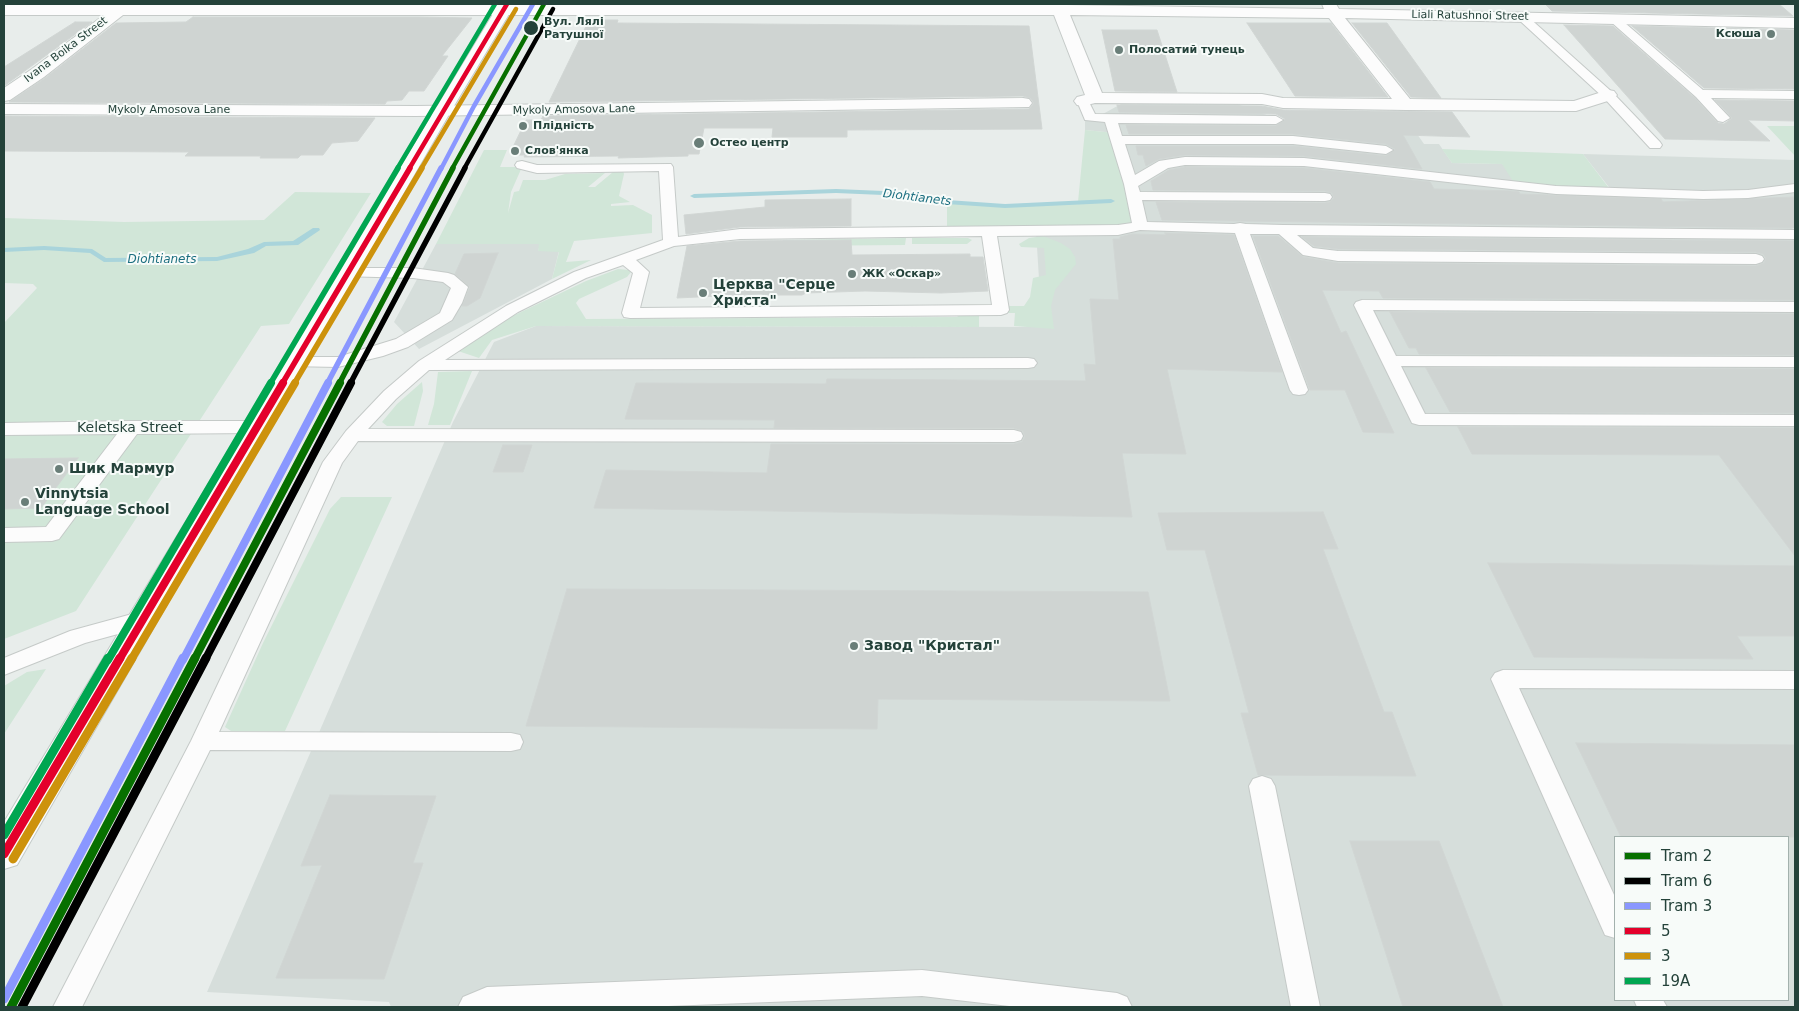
<!DOCTYPE html>
<html>
<head>
<meta charset="utf-8">
<style>
	body { margin:0 }
	#map { position:relative; width:1799px; height:1011px; overflow:hidden; background:#e8edeb; font-family:"DejaVu Sans",sans-serif }
	canvas { display:block }
	.frame { position:absolute; inset:0; border:5px solid #24423a; pointer-events:none }
	.legend { position:absolute; left:1614px; top:836px; width:175px; height:165px; box-sizing:border-box; background:#f7fbf9; border:1px solid #a3b1ad; margin:0; padding:6px 9px; list-style:none; font-size:15px; color:#24423a }
	.legend li { display:flex; align-items:center; gap:10px; height:25px }
	.legend b { width:25px; border:1px solid #a3b1ad }
</style>
</head>
<body>
<div id="map">
<canvas width="1799" height="1011"></canvas>
<div class="frame"></div>
<ul class="legend">
<li><b style="height:6px;background:#077000"></b>Tram 2</li>
<li><b style="height:6px;background:#000"></b>Tram 6</li>
<li><b style="height:6px;background:#8a97ff"></b>Tram 3</li>
<li><b style="height:6px;background:#e4002b"></b>5</li>
<li><b style="height:6px;background:#cd920c"></b>3</li>
<li><b style="height:6px;background:#00a651"></b>19А</li>
</ul>
</div>
<script>
const g = document.querySelector('canvas').getContext('2d');
g.lineJoin = 'round';
function paint(path, color) { g.fillStyle = color; g.fill(path, 'evenodd'); }
const toPath = rows => new Path2D(rows.map(r => 'M' + r).join(''));
function stroke(path, color, width, dash) { g.strokeStyle = color; g.lineWidth = width; g.lineCap = dash ? 'butt' : 'round'; g.setLineDash(dash || []); g.stroke(path); }
function label(font, color, halo, rows, align = 'center') {
  g.font = font + ' "DejaVu Sans",sans-serif'; g.lineWidth = 4; g.setLineDash([]); g.textBaseline = 'middle'; g.strokeStyle = halo; g.fillStyle = color; for (const [text, x, y, turn = 0] of rows) {
    g.save(); g.translate(x, y); g.rotate((+turn || 0) * Math.PI / 180); g.textAlign = isNaN(turn) ? turn : align; if (halo) g.strokeText(text, 0, 0); g.fillText(text, 0, 0); g.restore();
  }
}
paint(toPath([
	[1132,98,1222,98,1285,122,1415,131,1424,144,1439,144,1452,163,1502,164,1612,191,1583,154,1795,160,1795,224,1788,224,1795,231,1795,1007,391,1007,389,1002,207,992,453,422,494,342,536,326,1042,327,1036,231,1142,231,1115,133,1085,130,1085,115,1101,115],
	[1615,837,1788,837,1788,1000,1615,1000],
	[436,244,540,244,538,251,559,251,552,279,419,349,394,322]
]), '#d6dedb');
paint(toPath([
	[1767,126,1795,126,1795,156],
	[1085,130,1115,133,1140,226,947,231,947,202,1005,206,1078,202],
	[1442,149,1583,154,1612,192,1516,186,1502,164,1452,163],
	[484,150,507,150,500,167,522,167,511,192,508,213,514,192,519,191,523,180,545,180,565,174,605,173,588,187,595,187,613,172,623,171,624,174,619,196,630,202,611,204,611,206,633,205,652,215,652,233,574,241,566,262,591,260,552,279,559,252,538,251,539,244,436,244],
	[295,192,371,193,289,324,261,326,76,611,4,639,4,323,37,288,33,284,4,283,4,218,124,222,264,220],
	[1043,236,1061,243,1070,249,1075,257,1076,264,1055,290,1051,306,1054,329,1014,326,1015,313,979,313,979,327,536,326,492,340,479,358,458,351,500,322,586,281,618,269,629,270,631,272,627,277,579,299,576,303,586,319,957,317,970,306,1024,306,1030,297,1033,278,1046,275,1044,248,1021,247,1019,244,1029,238],
	[906,238,905,245,781,246,783,240],
	[912,238,968,238,972,240,967,244,912,244],
	[472,371,450,425,428,425,434,404,438,372],
	[422,382,423,391,414,426,387,426,382,422,397,404],
	[341,497,392,497,285,731,231,731,225,727,263,643,330,509],
	[46,669,4,734,4,686,27,672]
]), '#d1e6d8');
paint(toPath([
	[836,189,907,192,947,200,1005,204,1111,199,1115,201,1111,203,1005,208,947,204,907,196,836,193,694,198,690,196,694,194,836,189],
	[313,228,319,228,320,230,298,245,266,246,254,253,217,261,104,262,90,253,44,250,4,252,4,248,44,246,92,249,106,258,217,257,248,249,264,242,293,241,313,228]
]), '#a9d4db');
const building = toPath([
	[1545,4,1779,4,1793,16,1552,11,1545,4],
	[193,17,419,17,472,18,442,56,448,56,424,91,409,91,402,100,387,101,385,104,9,102,45,78,116,23,186,22,193,17],
	[589,20,618,20,617,23,1029,26,1042,129,847,130,847,137,772,137,773,128,704,128,699,154,688,154,688,156,618,158,619,156,524,157,525,155,513,155,517,147,513,147,526,120,541,120,543,116,1029,109,1034,103,1030,98,1023,96,549,102,589,20],
	[75,22,92,22,4,86,4,67,75,22],
	[1247,23,1331,23,1388,97,1295,96,1247,23],
	[1352,23,1387,23,1441,98,1411,97,1352,23],
	[1564,25,1613,26,1695,98,1718,123,1724,124,1732,118,1715,100,1795,101,1795,121,1748,120,1770,141,1665,139,1564,25],
	[1632,26,1795,30,1795,89,1704,88,1632,26],
	[1102,30,1157,30,1177,92,1115,91,1102,30],
	[1117,105,1262,106,1283,110,1452,112,1470,137,1403,135,1422,169,1304,156,1185,155,1159,159,1146,166,1143,155,1138,155,1136,146,1293,146,1386,156,1395,149,1386,144,1293,134,1129,134,1126,125,1276,126,1285,119,1276,114,1119,112,1117,105],
	[4,116,375,118,358,141,332,143,323,155,301,155,298,158,260,158,261,156,185,156,189,152,5,151,4,116],
	[1185,167,1304,168,1430,182,1434,189,1511,191,1519,192,1520,194,1661,199,1663,202,1795,197,1795,228,1162,220,1156,202,1325,203,1330,202,1334,198,1332,193,1325,191,1153,190,1151,181,1169,170,1185,167],
	[851,199,851,226,740,227,686,234,684,215,765,207,765,200,851,199],
	[1165,233,1234,235,1282,372,1167,369,1186,454,1122,453,1132,517,594,508,606,470,767,473,771,444,1014,444,1022,442,1025,437,1023,431,1014,428,774,428,775,420,625,419,636,383,826,384,827,379,1086,381,1084,364,1096,365,1090,299,1119,300,1113,239,1120,239,1120,237,1132,234,1166,235,1165,233],
	[1253,236,1278,236,1303,257,1338,263,1756,266,1764,263,1766,258,1763,254,1756,252,1338,249,1314,246,1302,237,1795,241,1795,300,1383,298,1379,291,1322,290,1341,333,1346,331,1394,433,1363,432,1345,390,1310,390,1253,236],
	[851,240,852,255,970,254,970,257,983,257,988,291,941,293,865,291,806,293,802,295,766,295,761,294,677,298,687,246,740,241,851,240],
	[498,253,480,298,467,306,462,306,470,287,455,274,464,254,498,253],
	[1390,312,1795,314,1795,355,1419,354,1416,348,1409,348,1390,312],
	[1426,368,1795,369,1795,413,1450,412,1426,368],
	[1458,427,1795,428,1795,556,1719,455,1472,454,1458,427],
	[503,445,532,445,523,472,493,472,503,445],
	[78,458,41,508,4,509,4,459,78,458],
	[1323,512,1338,549,1323,549,1384,712,1392,712,1416,776,1258,775,1241,713,1249,713,1205,550,1167,550,1158,513,1323,512],
	[1488,563,1795,566,1795,636,1737,636,1753,659,1534,657,1488,563],
	[567,589,1148,592,1170,701,878,699,877,729,526,726,567,589],
	[1576,743,1795,745,1795,837,1621,837,1576,743],
	[330,795,436,796,413,863,423,863,384,979,276,978,322,865,301,866,330,795],
	[1350,841,1439,841,1503,1007,1403,1007,1350,841]
]);
paint(building, '#cfd4d2');
stroke(building, '#d1d6d4', 1);
const service = toPath([
	[1522,14,1526,15,1612,92,1660,142,1662,145,1660,148,1650,148,1604,98,1518,19,1516,17,1518,15,1522,14],
	[1614,16,1618,17,1703,90,1795,91,1795,99,1711,98,1730,118,1723,122,1718,121,1696,97,1610,21,1608,19,1614,16],
	[1083,97,1087,98,1095,114,1276,116,1283,120,1276,124,1118,123,1122,136,1293,136,1386,146,1393,150,1386,154,1293,144,1125,144,1135,175,1159,161,1185,157,1304,158,1556,186,1703,191,1748,190,1795,184,1795,192,1748,198,1703,199,1556,194,1304,166,1185,165,1168,168,1138,186,1140,192,1325,193,1330,194,1332,197,1330,200,1325,201,1142,200,1147,222,1234,224,1240,223,1246,224,1283,225,1795,230,1795,239,1297,235,1313,248,1338,251,1756,254,1762,256,1764,259,1762,262,1756,264,1338,261,1303,255,1279,234,1250,234,1308,390,1305,394,1299,395,1293,394,1290,390,1235,233,1140,230,1118,235,997,236,1009,310,1007,313,1001,315,630,318,624,317,622,313,633,273,623,265,586,278,518,312,445,360,1028,358,1034,359,1037,363,1034,367,1028,368,429,370,396,399,368,429,1014,430,1021,432,1023,436,1021,440,1014,442,358,441,342,463,219,732,511,733,520,735,523,742,520,749,511,751,210,750,82,1007,53,1007,191,741,323,462,346,431,384,391,419,361,506,306,574,272,663,240,659,171,537,173,517,168,515,165,517,162,522,161,537,165,671,164,673,167,678,237,740,229,1118,225,1132,223,1124,184,1105,122,1085,120,1077,101,1083,97],
	[982,236,992,305,640,308,649,272,636,260,674,246,740,239,982,236],
	[346,268,413,268,448,273,454,275,468,287,462,303,452,320,408,347,383,356,338,367,288,366,285,362,288,358,294,357,338,357,396,339,440,313,451,288,443,282,413,278,340,276,338,273,340,270,346,268],
	[1362,300,1795,302,1795,312,1373,310,1396,356,1795,357,1795,367,1401,366,1425,414,1795,415,1795,426,1419,425,1412,423,1354,305,1356,302,1362,300],
	[132,421,256,421,263,423,265,427,263,431,256,433,137,434,59,539,52,541,4,542,4,528,46,527,117,434,4,435,4,423,132,421],
	[143,611,151,613,154,619,151,625,85,643,4,675,4,658,70,631,143,611],
	[1503,670,1795,671,1795,689,1519,688,1615,897,1615,938,1605,935,1491,679,1495,673,1503,670],
	[1262,776,1271,779,1275,786,1320,1007,1291,1007,1249,786,1253,779,1262,776],
	[922,970,1117,993,1127,997,1132,1007,1018,1007,922,996,643,1007,458,1007,463,997,487,987,922,970],
	[1634,1000,1663,1000,1667,1007,1637,1007,1634,1000]
]);
const minor = toPath([
	[118,4,129,5,1051,5,1051,4,1065,4,1066,5,1324,9,1322,4,1336,4,1339,9,1795,18,1795,28,1345,18,1410,99,1574,101,1608,90,1614,91,1617,95,1614,99,1576,111,1406,110,1283,108,1262,104,1095,103,1083,106,1077,105,1074,101,1077,97,1085,95,1054,15,123,15,44,77,10,100,4,101,4,88,32,69,104,15,4,15,4,5,115,5,118,4],
	[1070,15,1329,18,1392,99,1283,98,1262,94,1102,93,1070,15],
	[1023,98,1029,99,1032,103,1029,107,416,116,4,114,4,104,416,106,1023,98]
]);
const secondary = toPath([
	[499,4,515,4,451,111,17,865,4,869,4,822,499,4]
]);
stroke(service, '#c5cac8', 2);
stroke(minor, '#c5cac8', 2);
stroke(secondary, '#c3cbc8', 2);
paint(service, '#fcfcfc');
paint(minor, '#fcfcfc');
paint(secondary, '#fcfcfc');
stroke(toPath([
	[409,169,507,4]
]), '#e4002b', 4.5);
stroke(toPath([
	[282,384,410,168]
]), '#e4002b', 5.5);
stroke(toPath([
	[119,660,283,383]
]), '#e4002b', 8);
stroke(toPath([
	[4,854,120,658]
]), '#e4002b', 9);
stroke(toPath([
	[421,169,516,9]
]), '#cd920c', 4.5);
stroke(toPath([
	[294,384,422,168]
]), '#cd920c', 5.5);
stroke(toPath([
	[131,660,295,383]
]), '#cd920c', 8);
stroke(toPath([
	[13,859,132,658]
]), '#cd920c', 9);
stroke(toPath([
	[397,169,495,4]
]), '#00a651', 4.5);
stroke(toPath([
	[270,384,398,168]
]), '#00a651', 5.5);
stroke(toPath([
	[108,660,271,383]
]), '#00a651', 8);
stroke(toPath([
	[4,835,108,658]
]), '#00a651', 9);
stroke(toPath([
	[452,169,544,4]
]), '#077000', 4.5);
stroke(toPath([
	[339,384,453,168]
]), '#077000', 5.5);
stroke(toPath([
	[194,660,340,383]
]), '#077000', 8);
stroke(toPath([
	[11,1007,195,658]
]), '#077000', 9);
stroke(toPath([
	[464,169,553,9]
]), '#000', 4.5);
stroke(toPath([
	[350,384,465,168]
]), '#000', 5.5);
stroke(toPath([
	[205,660,351,383]
]), '#000', 8);
stroke(toPath([
	[22,1007,206,658]
]), '#000', 9);
stroke(toPath([
	[441,169,474,106,533,4]
]), '#8a97ff', 4.5);
stroke(toPath([
	[327,384,441,168]
]), '#8a97ff', 5.5);
stroke(toPath([
	[183,660,328,383]
]), '#8a97ff', 8);
stroke(toPath([
	[4,999,183,658]
]), '#8a97ff', 9);
for (const [x, y, r, color] of [
	[531,28,8,"#24423a"],
	[1771,34,5,"#697e78"],
	[1119,50,5,"#697e78"],
	[523,126,5,"#697e78"],
	[699,143,6,"#697e78"],
	[515,151,5,"#697e78"],
	[852,274,5,"#697e78"],
	[703,293,5,"#697e78"],
	[59,469,5,"#697e78"],
	[25,502,5,"#697e78"],
	[854,646,5,"#697e78"]
]) { const dot = new Path2D(); dot.arc(x, y, r, 0, 2 * Math.PI); g.fillStyle = color; g.fill(dot); stroke(dot, '#f7fbf9', 2); }
label('11px', '#24423a', '#f7fbf9', [
	["Liali Ratushnoi Street",1470,16,1],
	["Ivana Boika Street",66,50,-37],
	["Mykoly Amosova Lane",169,110],
	["Mykoly Amosova Lane",574,110,-1]
]);
label('bold 11px', '#24423a', '#f7fbf9', [
	["Вул. Лялі",544,22],
	["Ратушної",544,35]
], 'left');
label('bold 11px', '#24423a', '#f7fbf9', [
	["Ксюша",1761,34,"right"],
	["Полосатий тунець",1129,50],
	["Плідність",533,126],
	["Остео центр",710,143],
	["Слов'янка",525,151],
	["ЖК «Оскар»",862,274]
], 'left');
label('italic 12px', '#1c6f80', '#f7fbf9', [
	["Diohtianets",917,198,7],
	["Diohtianets",162,260]
]);
label('bold 14px', '#24423a', '#f7fbf9', [
	["Церква \"Серце",713,285],
	["Христа\"",713,301],
	["Шик Мармур",69,469],
	["Vinnytsia",35,494],
	["Language School",35,510],
	["Завод \"Кристал\"",864,646]
], 'left');
label('14px', '#24423a', '#f7fbf9', [
	["Keletska Street",130,428]
]);
</script>
</body>
</html>
